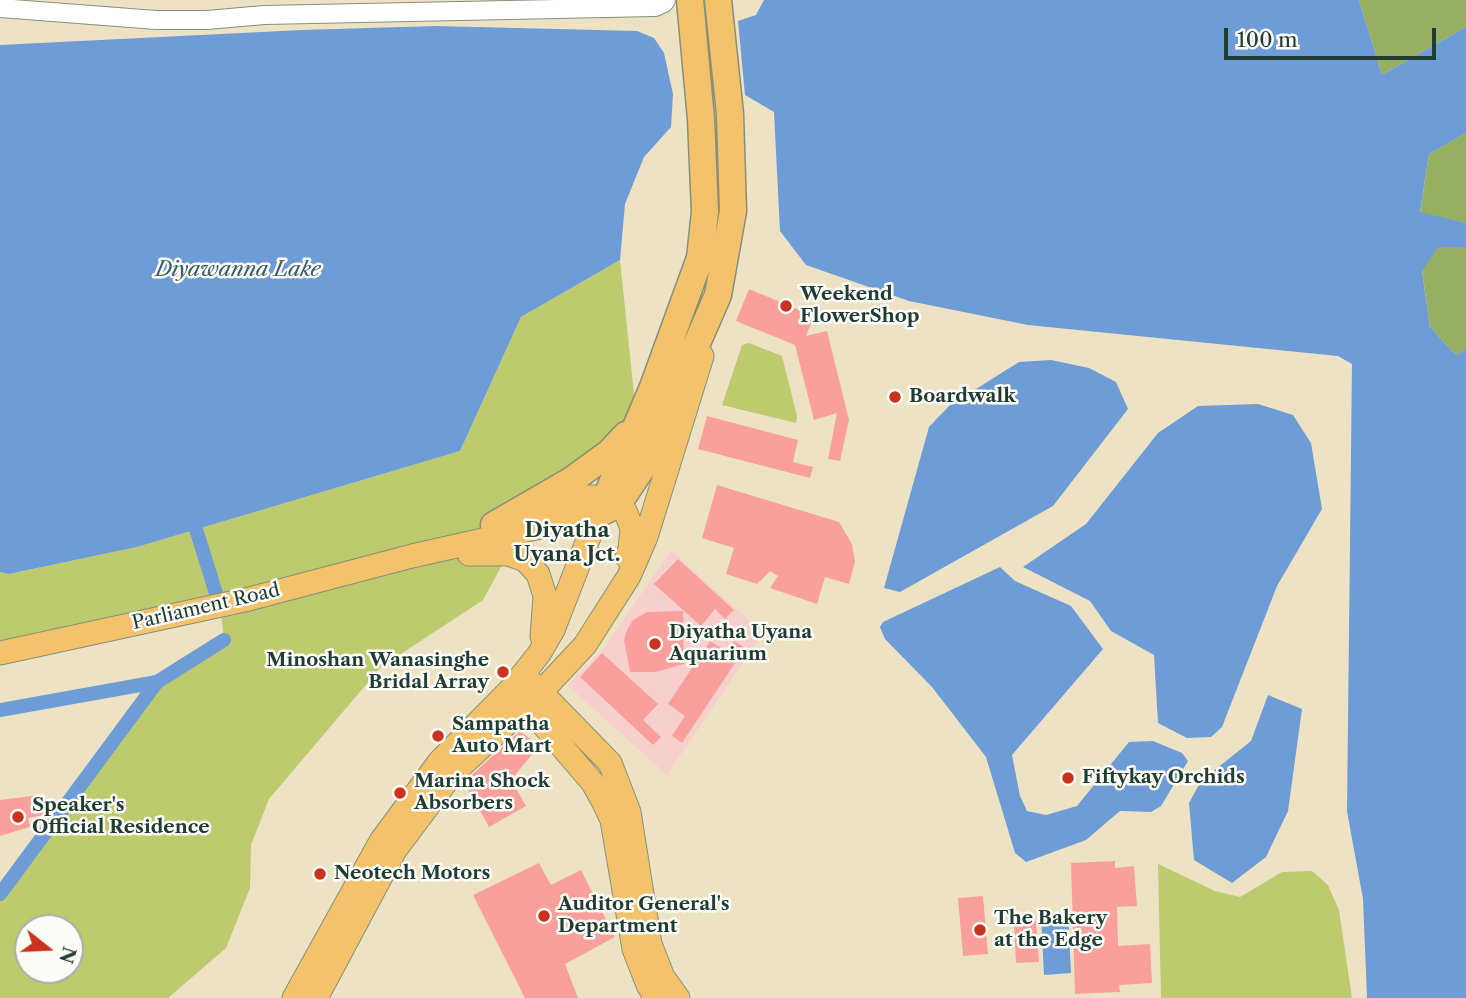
<!DOCTYPE html>
<html>
<head>
<meta charset="utf-8">
<style>
	body { margin:0 }
	#map { position:relative; width:1466px; height:998px; overflow:hidden; background:#ede3c4; font-family:"Libre Caslon Text",serif }
	canvas { display:block }
	.north { position:absolute; left:14px; top:914px; width:70px; height:70px; box-sizing:border-box; background:#fdfcf7; border:2px solid #a4b0a9; border-radius:50%; rotate:108deg; font-size:19px; font-weight:700; line-height:28px; text-align:center; color:#1f3d34 }
	.north::after { content:''; display:block; margin:auto; width:24px; height:32px; background:#c8321e; clip-path:polygon(50% 0,100% 100%,50% 72%,0 100%) }
	.scale { position:absolute; left:1224px; top:28px; width:212px; height:32px; box-sizing:border-box; border:4px solid #1f3d34; border-top:0; padding-left:9px; font-size:21px; line-height:24px; white-space:nowrap; color:#1f3d34; -webkit-text-stroke:5px #fdfcf7; paint-order:stroke }
</style>
</head>
<body>
<div id="map">
<canvas width="1466" height="998"></canvas>
<div class="north">N</div>
<div class="scale">100 m</div>
</div>
<script>
const g = document.querySelector('canvas').getContext('2d');
g.lineJoin = 'round';
function paint(path, color) { g.fillStyle = color; g.fill(path, 'evenodd'); }
const toPath = rows => new Path2D(rows.map(r => 'M' + r).join(''));
function stroke(path, color, width, dash) { g.strokeStyle = color; g.lineWidth = width; g.lineCap = dash ? 'butt' : 'round'; g.setLineDash(dash || []); g.stroke(path); }
function label(font, color, halo, rows, align = 'center') {
  g.font = font + ' "Libre Caslon Text",serif'; g.lineWidth = 5; g.setLineDash([]); g.textBaseline = 'middle'; g.strokeStyle = halo; g.fillStyle = color; for (const [text, x, y, turn = 0] of rows) {
    g.save(); g.translate(x, y); g.rotate((+turn || 0) * Math.PI / 180); g.textAlign = isNaN(turn) ? turn : align; if (halo) g.strokeText(text, 0, 0); g.fillText(text, 0, 0); g.restore();
  }
}
paint(toPath([
	[671,550,763,633,667,775,567,685,606,646]
]), '#f7d0cd');
paint(toPath([
	[620,260,637,423,494,525,508,554,483,600,381,667,269,799,251,845,250,888,226,948,168,998,0,998,0,894,157,682,224,640,220,605,0,653,0,572,9,574,137,547,460,451,521,317],
	[28,928,70,928,70,970,28,970],
	[749,343,782,356,797,416,796,423,722,405,742,345],
	[1158,864,1215,891,1240,897,1282,872,1312,871,1328,885,1339,910,1352,998,1161,998]
]), '#bdcb6e');
paint(toPath([
	[1359,0,1466,0,1466,27,1382,75],
	[1466,133,1466,223,1420,213,1429,154],
	[1438,246,1466,247,1466,349,1456,355,1430,327,1422,270]
]), '#96af61');
paint(toPath([
	[764,0,1359,0,1382,75,1466,27,1466,133,1429,154,1420,212,1466,223,1466,247,1438,247,1422,271,1430,327,1456,355,1466,349,1466,998,1367,998,1363,899,1347,811,1352,364,1338,356,1028,325,909,301,806,265,780,231,774,112,745,95,738,21,756,15],
	[436,26,637,31,654,38,664,53,673,94,671,127,644,157,625,204,620,260,521,317,460,451,137,547,9,574,0,572,0,45,301,30],
	[1051,360,1089,368,1116,382,1128,409,1053,506,900,592,884,588,929,427,949,406,1019,362],
	[1258,404,1293,415,1311,443,1322,509,1277,586,1222,727,1211,737,1187,738,1158,723,1154,655,1111,631,1090,601,1023,567,1086,524,1158,433,1198,406],
	[1000,567,1015,581,1071,606,1103,649,1012,755,1020,796,1027,811,1046,815,1077,806,1129,742,1153,741,1182,753,1188,761,1161,806,1151,812,1120,811,1086,840,1026,862,1015,853,986,757,932,687,885,639,880,627,883,622],
	[1268,695,1302,709,1288,811,1266,857,1232,883,1194,860,1189,803,1201,781,1251,741],
	[1068,913,1071,973,1044,975,1041,915]
]), '#6d9cd6');
stroke(toPath([
	[196,529,219,603],
	[0,710,157,682],
	[0,894,157,682,224,640]
]), '#6d9cd6', 14);
paint(toPath([
	[749,289,814,316,806,336,827,331,849,420,840,461,828,459,837,413,814,420,795,345,736,321],
	[707,416,798,440,793,462,813,467,810,478,698,449],
	[717,485,839,522,852,544,855,562,849,584,825,577,817,604,770,588,778,576,770,571,757,584,726,574,734,548,702,538],
	[678,559,734,610,725,619,715,609,701,626,654,584],
	[683,611,684,664,656,672,630,672,624,640,627,630,633,620,647,612],
	[710,641,727,652,734,641,745,648,682,743,672,736,685,716,668,704],
	[602,653,658,704,643,720,661,737,653,745,580,677],
	[520,731,539,746,511,780,526,806,489,827,464,782],
	[40,795,45,815,28,818,30,827,0,836,0,800],
	[1115,861,1115,868,1134,866,1137,906,1117,907,1118,946,1150,944,1152,983,1119,985,1120,992,1075,994,1071,863],
	[539,863,551,885,581,870,615,937,565,964,578,998,525,998,473,895],
	[983,896,988,954,963,956,958,898],
	[1036,921,1039,962,1016,963,1014,923]
]), '#f9a09c');
const minor = toPath([
	[0,8,156,20,207,20,264,15,655,7,664,3,666,0]
]);
const major = toPath([
	[523,516,583,497,606,497,625,511,632,528,630,549,627,557],
	[469,554,508,554,525,560,538,574,545,596,542,637],
	[0,653,249,599,412,556,598,514],
	[531,682,610,763,629,812,650,944,663,977,678,998],
	[517,694,593,783,604,803,612,820,634,949,648,985,656,998],
	[294,998,381,841,440,761,512,688,539,654,553,630,598,514],
	[316,998,395,850,452,774,541,692,585,645,629,576,646,537,702,356]
]);
const highway = toPath([
	[602,507,653,387,700,258,705,212,701,119,690,0],
	[598,514,618,504,644,465,718,295,733,211,730,114,718,0],
	[494,525,572,480,609,453,626,435]
]);
stroke(minor, '#86907c', 20);
stroke(major, '#86907c', 25);
stroke(highway, '#86907c', 29);
stroke(minor, '#fff', 18);
stroke(major, '#f3c26a', 23);
stroke(highway, '#f3c26a', 26);
for (const [x, y, r, color] of [
	[786,306,7,"#c8321e"],
	[895,397,7,"#c8321e"],
	[655,644,7,"#c8321e"],
	[503,672,7,"#c8321e"],
	[438,736,7,"#c8321e"],
	[1068,778,7,"#c8321e"],
	[400,793,7,"#c8321e"],
	[18,817,7,"#c8321e"],
	[320,874,7,"#c8321e"],
	[544,916,7,"#c8321e"],
	[980,930,7,"#c8321e"]
]) { const dot = new Path2D(); dot.arc(x, y, r, 0, 2 * Math.PI); g.fillStyle = color; g.fill(dot); stroke(dot, '#fdfcf7', 2.5); }
label('bold 19px', '#1f3d34', '#fdfcf7', [
	["Weekend",800,295],
	["FlowerShop",800,317],
	["Boardwalk",909,397],
	["Diyatha Uyana",669,633],
	["Aquarium",669,655],
	["Minoshan Wanasinghe",489,661,"right"],
	["Bridal Array",489,683,"right"],
	["Sampatha",452,725],
	["Auto Mart",452,747],
	["Fiftykay Orchids",1082,778],
	["Marina Shock",414,782],
	["Absorbers",414,804],
	["Speaker's",32,806],
	["Official Residence",32,828],
	["Neotech Motors",334,874],
	["Auditor General's",558,905],
	["Department",558,927],
	["The Bakery",994,919],
	["at the Edge",994,941]
], 'left');
label('19px', '#1f3d34', '#fdfcf7', [
	["Parliament Road",206,607,-13]
]);
label('italic 21px', '#3a5e6d', '#fdfcf7', [
	["Diyawanna Lake",238,270]
]);
label('bold 21px', '#1f3d34', '#fdfcf7', [
	["Diyatha",567,531],
	["Uyana Jct.",567,555]
]);
</script>
</body>
</html>
